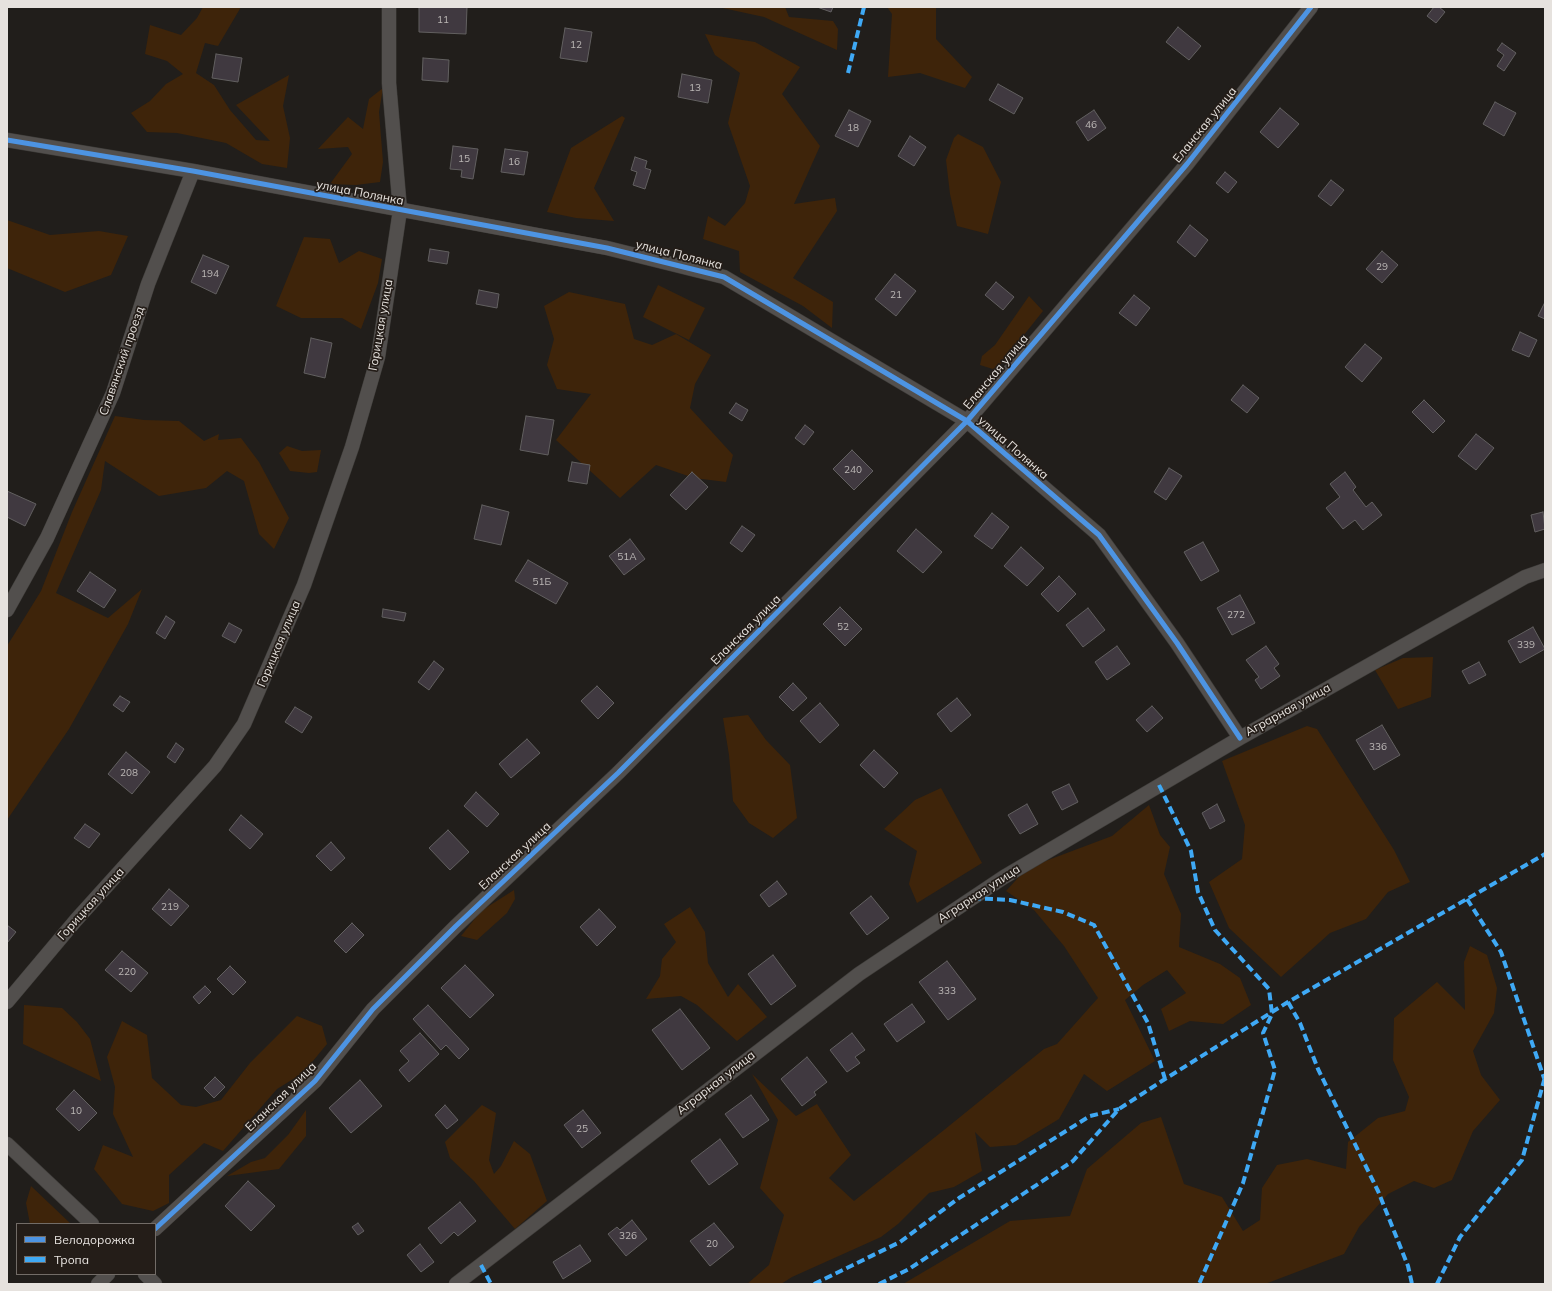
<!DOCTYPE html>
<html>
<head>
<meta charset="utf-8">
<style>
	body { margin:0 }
	#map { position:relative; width:1552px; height:1291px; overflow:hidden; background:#211e1b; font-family:Mulish,sans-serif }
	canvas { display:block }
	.frame { position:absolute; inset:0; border:8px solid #e6e2de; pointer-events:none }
	.legend { position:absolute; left:16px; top:1223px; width:140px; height:52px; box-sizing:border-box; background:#241d18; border:1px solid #726c67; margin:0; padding:5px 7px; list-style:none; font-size:12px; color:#e6e2de }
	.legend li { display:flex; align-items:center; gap:8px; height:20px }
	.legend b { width:20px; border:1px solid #726c67 }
</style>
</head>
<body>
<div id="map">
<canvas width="1552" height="1291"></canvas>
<div class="frame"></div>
<ul class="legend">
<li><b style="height:5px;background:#4d94e3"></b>Велодорожка</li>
<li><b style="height:5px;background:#3fa9f5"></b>Тропа</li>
</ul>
</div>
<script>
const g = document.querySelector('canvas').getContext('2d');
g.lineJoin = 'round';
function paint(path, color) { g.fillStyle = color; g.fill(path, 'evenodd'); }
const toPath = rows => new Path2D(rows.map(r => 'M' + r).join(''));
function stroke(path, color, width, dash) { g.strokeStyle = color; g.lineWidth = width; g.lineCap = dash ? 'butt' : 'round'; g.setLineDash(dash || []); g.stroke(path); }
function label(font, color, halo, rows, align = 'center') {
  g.font = font + ' Mulish,sans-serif'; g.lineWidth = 3.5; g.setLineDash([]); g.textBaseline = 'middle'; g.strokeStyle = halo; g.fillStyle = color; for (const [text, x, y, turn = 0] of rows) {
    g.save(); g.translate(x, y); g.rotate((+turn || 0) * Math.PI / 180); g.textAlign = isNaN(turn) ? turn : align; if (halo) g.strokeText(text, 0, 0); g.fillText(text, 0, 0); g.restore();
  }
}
paint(toPath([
	[203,7,241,7,218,46,205,43,196,73,214,85,230,110,256,140,270,141,236,105,289,75,283,106,290,138,287,168,262,164,226,143,177,133,147,132,131,113,150,101,166,84,183,74,167,61,145,54,150,25,181,35,197,18],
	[718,7,785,7,789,17,833,21,838,29,837,50,764,17],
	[887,7,936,7,936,39,972,77,965,88,920,73,888,77,892,14],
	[705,34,755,42,800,67,782,94,820,146,794,204,835,198,837,211,793,278,833,302,832,328,803,306,740,272,739,251,703,239,708,216,725,226,745,203,750,186,728,123,740,73,715,55],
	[383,88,379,112,383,162,380,182,356,185,330,184,352,154,348,147,318,149,348,117,363,129,369,99],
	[622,116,625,118,594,188,614,221,576,218,547,212,571,148],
	[958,134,983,147,1001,182,988,234,957,226,950,194,946,160,954,138],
	[7,220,50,235,99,231,128,236,111,275,65,292,7,268],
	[304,237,330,239,339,263,359,251,382,259,378,283,361,329,342,318,301,318,276,306],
	[658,285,705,308,689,340,643,317],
	[569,292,625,304,634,339,652,345,676,334,711,355,695,384,690,408,733,455,726,482,694,478,656,465,620,498,556,440,591,394,557,389,547,365,554,339,544,306],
	[1029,296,1043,311,996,370,980,365,982,356,995,345],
	[115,416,144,420,179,421,204,441,219,434,218,440,241,438,259,462,289,518,274,549,259,534,244,481,227,471,206,488,159,496,105,461,101,490,56,593,108,618,142,589,128,624,69,729,7,820,7,646,41,591,72,512],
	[287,446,302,451,321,450,317,472,309,473,290,471,279,453],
	[1433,657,1431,697,1398,709,1375,670,1403,658],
	[748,715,766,740,790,765,797,818,773,838,749,823,733,801,729,755,723,718],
	[1307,726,1317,729,1394,850,1410,882,1388,892,1366,919,1330,933,1281,977,1229,928,1209,882,1242,859,1245,825,1222,761],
	[941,788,982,863,917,903,909,884,917,851,884,829,915,800],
	[1149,805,1160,835,1170,847,1164,874,1181,914,1179,947,1220,964,1240,978,1251,1005,1223,1024,1190,1021,1169,1031,1161,1009,1186,993,1167,970,1143,985,1125,1000,1155,1061,1107,1091,1084,1074,1059,1119,1016,1145,990,1147,975,1132,982,1171,954,1187,929,1193,898,1224,881,1237,792,1277,781,1284,747,1284,769,1265,784,1215,760,1188,778,1120,752,1074,796,1116,817,1104,851,1155,829,1178,854,1201,944,1130,1044,1049,1057,1044,1098,998,1064,946,1034,910,1006,891,1027,868,1112,836],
	[514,890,515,899,507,913,477,940,461,936,481,911],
	[690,907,705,932,708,963,728,997,738,984,767,1017,737,1041,697,1005,681,996,646,999,660,976,662,959,676,942,664,924],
	[1470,946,1487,955,1497,988,1494,1013,1473,1051,1481,1075,1500,1100,1473,1131,1452,1180,1434,1188,1414,1181,1388,1194,1359,1227,1344,1254,1265,1284,903,1284,1010,1221,1070,1216,1087,1169,1141,1123,1161,1117,1184,1184,1222,1197,1243,1231,1260,1220,1262,1188,1277,1165,1307,1159,1346,1169,1348,1142,1378,1118,1405,1111,1409,1097,1393,1060,1394,1018,1437,982,1465,1010,1464,962],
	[24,1005,62,1008,77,1022,90,1039,101,1081,23,1044],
	[297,1016,322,1026,327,1044,303,1073,277,1089,223,1151,204,1143,169,1175,169,1203,153,1211,122,1204,94,1169,103,1145,133,1157,113,1114,115,1087,107,1057,122,1021,147,1035,152,1078,181,1105,196,1107,221,1100,250,1063],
	[482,1105,496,1113,489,1160,494,1174,501,1166,514,1141,530,1154,547,1201,515,1229,474,1181,450,1158,445,1142],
	[306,1110,306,1136,279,1169,227,1176,251,1162,265,1158,288,1135],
	[31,1186,71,1224,30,1224,26,1203]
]), '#3e240a');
const building = toPath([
	[419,7,467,7,466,34,419,32,419,7],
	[817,7,833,7,831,12,817,7],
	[1434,7,1439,7,1445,12,1436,23,1427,16,1434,7],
	[1178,27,1201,46,1189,60,1166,42,1178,27],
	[565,28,592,32,587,62,560,58,565,28],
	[1502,43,1516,53,1504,71,1497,66,1504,55,1497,50,1502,43],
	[216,54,242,58,238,82,212,78,216,54],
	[423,58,449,60,448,82,422,80,423,58],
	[682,74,712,80,708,103,678,97,682,74],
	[998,84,1023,98,1014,114,989,100,998,84],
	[1495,102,1516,113,1504,136,1483,124,1495,102],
	[1280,108,1299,124,1278,148,1260,132,1280,108],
	[849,110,871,121,858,147,835,136,849,110],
	[1094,110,1106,128,1088,141,1076,122,1094,110],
	[910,136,926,147,914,166,898,156,910,136],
	[453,146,478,149,473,179,461,177,462,170,450,169,453,146],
	[505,149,528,152,524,175,501,172,505,149],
	[635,157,647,161,645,168,651,170,645,189,633,185,637,172,631,170,635,157],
	[1225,172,1237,182,1228,193,1216,183,1225,172],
	[1331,180,1344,190,1331,206,1318,196,1331,180],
	[1190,225,1208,240,1195,257,1177,242,1190,225],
	[430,249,449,252,447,264,428,261,430,249],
	[1382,251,1398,265,1382,283,1366,269,1382,251],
	[203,255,229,266,216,294,191,282,203,255],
	[895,274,916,291,896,316,875,299,895,274],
	[996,282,1014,297,1003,310,985,295,996,282],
	[479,290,499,294,497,308,476,304,479,290],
	[1134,295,1150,308,1136,326,1119,313,1134,295],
	[1545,302,1545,319,1538,316,1545,302],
	[1520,332,1537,340,1529,357,1512,350,1520,332],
	[311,338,332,343,325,378,304,373,311,338],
	[1365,344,1382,358,1362,382,1345,367,1365,344],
	[1243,385,1259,398,1247,413,1231,400,1243,385],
	[1424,400,1445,421,1433,433,1412,412,1424,400],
	[736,403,748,410,742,421,729,413,736,403],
	[526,416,554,420,548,455,520,450,526,416],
	[805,425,814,432,804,445,795,438,805,425],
	[1476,434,1494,448,1476,470,1458,456,1476,434],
	[852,450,873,471,854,490,833,469,852,450],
	[572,462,590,465,587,484,568,481,572,462],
	[1169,468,1182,476,1166,500,1154,492,1169,468],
	[692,472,708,487,686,510,670,495,692,472],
	[1345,472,1356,487,1353,490,1366,507,1372,502,1382,515,1363,530,1355,520,1343,529,1326,508,1340,497,1330,484,1345,472],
	[7,491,36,504,25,526,7,517,7,491],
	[482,505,509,512,501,545,474,539,482,505],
	[1543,512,1545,529,1535,532,1531,515,1543,512],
	[992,513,1009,527,992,549,974,536,992,513],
	[742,526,755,535,742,552,730,543,742,526],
	[916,529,942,552,923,573,897,551,916,529],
	[630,539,645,559,624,575,609,556,630,539],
	[1203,542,1219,571,1201,581,1184,552,1203,542],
	[1021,547,1044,568,1027,586,1004,566,1021,547],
	[528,560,568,583,556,604,515,581,528,560],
	[90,572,116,590,104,608,77,591,90,572],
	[1059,576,1076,594,1058,612,1041,594,1059,576],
	[1240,595,1255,623,1232,635,1217,608,1240,595],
	[840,607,862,629,845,646,823,624,840,607],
	[1088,608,1105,630,1083,647,1066,625,1088,608],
	[383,609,406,613,404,621,382,617,383,609],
	[166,616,175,622,165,639,156,633,166,616],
	[229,623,242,630,235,643,222,636,229,623],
	[1533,627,1545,649,1520,663,1508,641,1533,627],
	[1117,646,1130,664,1107,680,1095,662,1117,646],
	[1266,646,1279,664,1274,668,1280,676,1261,689,1255,680,1259,677,1246,660,1266,646],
	[434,661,444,669,429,690,418,682,434,661],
	[1479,662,1486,675,1469,684,1462,671,1479,662],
	[793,683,807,698,793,711,779,697,793,683],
	[597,686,614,703,598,719,581,701,597,686],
	[120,696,130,702,123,712,113,705,120,696],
	[957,698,971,715,951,732,937,714,957,698],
	[820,703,839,725,820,743,800,721,820,703],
	[1152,706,1163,718,1147,732,1136,720,1152,706],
	[295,707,312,717,302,733,285,722,295,707],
	[1382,725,1400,755,1374,770,1356,740,1382,725],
	[527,739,540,753,511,778,499,764,527,739],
	[176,743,184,749,175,763,167,757,176,743],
	[874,750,898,773,884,788,860,765,874,750],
	[126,752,150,772,132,794,108,774,126,752],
	[1069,784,1078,802,1062,810,1052,792,1069,784],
	[476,792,499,814,487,827,464,806,476,792],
	[1027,804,1038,824,1020,834,1008,815,1027,804],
	[1217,804,1225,821,1210,829,1202,813,1217,804],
	[241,815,263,834,250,849,229,830,241,815],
	[85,824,100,834,89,848,74,838,85,824],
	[448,830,469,852,450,870,429,848,448,830],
	[331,842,345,858,331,871,316,856,331,842],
	[777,881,787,894,769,907,760,895,777,881],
	[169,889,189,906,171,926,152,909,169,889],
	[871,896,889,918,867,935,850,913,871,896],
	[599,909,616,927,597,946,580,927,599,909],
	[352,923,364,935,346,953,334,941,352,923],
	[7,925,16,932,7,943,7,925],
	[122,951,148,973,131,992,105,970,122,951],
	[773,955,796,986,771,1005,748,974,773,955],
	[947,961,976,999,948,1020,919,982,947,961],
	[465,965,494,995,470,1018,441,988,465,965],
	[230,966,246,982,233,995,217,979,230,966],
	[205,986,211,992,199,1004,193,997,205,986],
	[912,1004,925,1022,897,1042,884,1024,912,1004],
	[428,1005,469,1049,459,1059,446,1045,441,1050,413,1019,428,1005],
	[680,1009,710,1048,682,1070,652,1030,680,1009],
	[420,1033,439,1054,409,1082,399,1070,409,1061,400,1051,420,1033],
	[852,1033,865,1050,855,1057,860,1063,847,1072,830,1050,852,1033],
	[807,1057,827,1082,814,1092,816,1095,802,1106,781,1079,807,1057],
	[215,1077,225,1087,214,1098,204,1088,215,1077],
	[360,1080,382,1106,351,1133,329,1108,360,1080],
	[74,1090,97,1113,79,1131,56,1109,74,1090],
	[751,1095,769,1120,743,1138,725,1114,751,1095],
	[445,1105,458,1120,447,1129,435,1115,445,1105],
	[583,1110,601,1133,582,1148,564,1125,583,1110],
	[720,1139,738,1164,709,1185,691,1161,720,1139],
	[248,1181,275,1206,251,1231,225,1206,248,1181],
	[460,1202,476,1221,458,1236,454,1232,441,1244,428,1228,460,1202],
	[632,1220,647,1239,626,1256,608,1234,617,1227,620,1230,632,1220],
	[358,1223,364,1231,358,1235,352,1227,358,1223],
	[714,1223,734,1247,710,1266,690,1241,714,1223],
	[420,1244,434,1262,421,1272,407,1255,420,1244],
	[580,1245,591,1261,563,1279,553,1262,580,1245]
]);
paint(building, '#403940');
stroke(building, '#626060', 1);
const street = toPath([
	[7,140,193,171,607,248,724,277,967,421,1099,535,1177,643,1240,738],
	[7,610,47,538,113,393,148,284,193,171],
	[7,1002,76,920,215,766,244,724,304,585,352,447,378,357,400,210,389,83,389,7],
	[7,1144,92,1224],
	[155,1229,315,1081,373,1009,456,926,618,773,967,421,1187,164,1311,7],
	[145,1274,155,1284],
	[98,1284,108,1274],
	[456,1284,859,974,1004,877,1240,738,1525,577,1545,570]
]);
stroke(street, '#3e3c39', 15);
stroke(street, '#524f4d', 14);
stroke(toPath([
	[848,73,864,7],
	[1159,785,1191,851,1198,892,1215,930,1269,989,1272,1014,1263,1033,1275,1070,1243,1183,1199,1284],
	[973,898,1010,900,1063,912,1094,925,1148,1023,1165,1079],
	[1467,899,1501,952,1544,1078],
	[1288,1002,1300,1023,1318,1069,1378,1191,1408,1266,1412,1284],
	[481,1265,491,1284],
	[814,1284,900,1242,959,1198,1090,1116,1119,1109],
	[879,1284,909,1269,1073,1161,1119,1109,1165,1079,1288,1002,1545,854],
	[1437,1284,1460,1237,1522,1160,1545,1077]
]), '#3fa9f5', 4, [8, 4]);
stroke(toPath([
	[7,140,193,171,607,248,724,277,967,421,1099,535,1177,643,1240,738],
	[155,1229,315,1081,373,1009,456,926,618,773,967,421,1187,164,1311,7]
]), '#4d94e3', 5);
label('10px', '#bcb8b6', null, [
	["11",443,20],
	["12",576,45],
	["13",695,88],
	["46",1091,125],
	["18",853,128],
	["15",464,159],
	["16",514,162],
	["29",1382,267],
	["194",210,274],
	["21",896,295],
	["240",853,470],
	["51А",627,557],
	["51Б",542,582],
	["272",1236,615],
	["52",843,627],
	["339",1526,645],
	["336",1378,747],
	["208",129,773],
	["219",170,907],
	["220",127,972],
	["333",947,991],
	["10",76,1111],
	["25",582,1129],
	["326",628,1236],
	["20",712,1244]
]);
label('12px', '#e6e2de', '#241d18', [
	["Еланская улица",1205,125,-51],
	["улица Полянка",360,193,11],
	["улица Полянка",679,255,14],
	["Горицкая улица",381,325,-80],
	["Славянский проезд",122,361,-71],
	["Еланская улица",996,372,-50],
	["улица Полянка",1013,448,41],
	["Еланская улица",746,630,-45],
	["Горицкая улица",279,644,-67],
	["Аграрная улица",1288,710,-29],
	["Еланская улица",515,856,-43],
	["Аграрная улица",979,894,-33],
	["Горицкая улица",91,904,-48],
	["Аграрная улица",716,1083,-38],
	["Еланская улица",281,1097,-44]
]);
</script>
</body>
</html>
